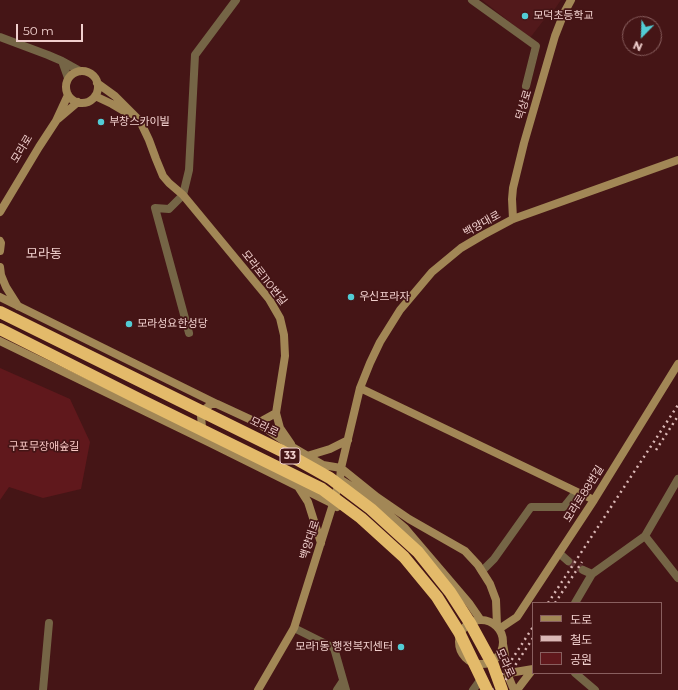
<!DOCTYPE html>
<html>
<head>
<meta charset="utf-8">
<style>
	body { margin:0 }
	#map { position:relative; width:678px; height:690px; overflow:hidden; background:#451516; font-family:Montserrat,"Noto Sans KR",sans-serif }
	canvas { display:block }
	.legend { position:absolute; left:532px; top:602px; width:130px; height:72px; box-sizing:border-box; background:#451516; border:1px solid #895f5f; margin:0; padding:5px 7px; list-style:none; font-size:12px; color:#f0cfcd }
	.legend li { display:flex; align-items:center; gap:8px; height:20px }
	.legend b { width:20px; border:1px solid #895f5f }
	.north { position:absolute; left:622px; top:16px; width:40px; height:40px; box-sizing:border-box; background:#451516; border:1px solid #895f5f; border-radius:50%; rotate:203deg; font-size:11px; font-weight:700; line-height:16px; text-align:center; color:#f0cfcd }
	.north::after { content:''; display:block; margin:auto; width:14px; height:18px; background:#52ccd5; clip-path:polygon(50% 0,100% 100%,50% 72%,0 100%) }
	.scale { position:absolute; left:16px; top:24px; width:67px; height:18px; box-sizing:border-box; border:2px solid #f0cfcd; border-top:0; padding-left:5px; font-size:12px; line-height:14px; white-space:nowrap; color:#f0cfcd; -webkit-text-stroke:3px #451516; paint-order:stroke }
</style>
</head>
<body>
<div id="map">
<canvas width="678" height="690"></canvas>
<ul class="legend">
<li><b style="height:5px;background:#a28756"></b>도로</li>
<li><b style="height:5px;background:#dbb8b6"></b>철도</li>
<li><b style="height:11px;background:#60181c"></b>공원</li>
</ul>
<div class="north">N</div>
<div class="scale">50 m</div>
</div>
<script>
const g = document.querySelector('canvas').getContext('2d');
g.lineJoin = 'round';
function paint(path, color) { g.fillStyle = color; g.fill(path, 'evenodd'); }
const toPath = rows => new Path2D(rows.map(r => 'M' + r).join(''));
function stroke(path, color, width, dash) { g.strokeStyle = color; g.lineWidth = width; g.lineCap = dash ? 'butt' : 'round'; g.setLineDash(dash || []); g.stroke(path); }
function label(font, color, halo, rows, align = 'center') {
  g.font = font + ' Montserrat,"Noto Sans KR",sans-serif'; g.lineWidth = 3.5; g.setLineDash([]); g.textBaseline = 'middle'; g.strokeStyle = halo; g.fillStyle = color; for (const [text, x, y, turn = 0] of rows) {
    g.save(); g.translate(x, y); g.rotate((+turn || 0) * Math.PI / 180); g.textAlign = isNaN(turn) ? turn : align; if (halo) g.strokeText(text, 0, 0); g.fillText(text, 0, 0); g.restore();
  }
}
paint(toPath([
	[482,0,561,0,554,10,543,21,530,38]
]), '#52191b');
paint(toPath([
	[0,368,70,399,90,442,81,489,43,498,9,487,0,500]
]), '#60181c');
stroke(toPath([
	[568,561,583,570]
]), '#5f3131', 8, [8, 4]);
stroke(toPath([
	[472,0,536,46,526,86],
	[0,37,48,55,62,61,80,71],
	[62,61,68,78],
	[189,333,155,208,169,209,183,195,189,170,195,55,236,0],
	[645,536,678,479],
	[559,553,568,561],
	[583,570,592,574],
	[482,571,494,559,531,507,564,507,576,492],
	[575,603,592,574,645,536,678,578],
	[294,628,334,648,346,690],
	[575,673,595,690],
	[43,690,49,623],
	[337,690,343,681],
	[473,690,481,679]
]), '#756546', 8);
stroke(toPath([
	'66 87a16 16 0 1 1 32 0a16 16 0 1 1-32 0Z',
	[97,83,115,96,140,121,149,140,156,159,163,176,169,183,183,195,269,299,280,318,284,335,285,356,276,413,280,428,291,444],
	[95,96,112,104,129,114],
	[58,119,78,102],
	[0,212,39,147,56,121,68,95],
	[513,219,512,199,513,188,524,143,555,36,564,13,571,0],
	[0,241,1,243,0,251],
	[0,267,1,275,6,287,18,306],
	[0,297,217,404,258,423,294,448,323,465,341,468,377,497,409,519,465,551,478,565,490,584,496,600,497,626],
	[0,341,210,443,333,504,337,507],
	[360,388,594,500],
	[258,423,276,413],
	[205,433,202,427,201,416,204,410,211,404,217,404],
	[307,456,330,449,348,440],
	[341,480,359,491,379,506,405,528,469,603,480,619],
	[299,488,308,502,321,543],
	'459 642a22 22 0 1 1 44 0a22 22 0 1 1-44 0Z',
	[499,629,517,617,594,500,678,364],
	[503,644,509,678,514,690],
	[509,673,533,669],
	[258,690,294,628,333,504,340,479,341,468,360,388,370,363,380,342,400,310,432,272,461,248,483,235,513,219,678,160],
	[517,690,533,669]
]), '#a28756', 8);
stroke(toPath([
	[656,450,678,416],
	[548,603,678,405],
	[555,603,582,562],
	[492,690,533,627],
	[499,690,533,638]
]), '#dbb8b6', 2.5, [2, 4]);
stroke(toPath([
	[0,312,282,451,330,478,371,509,418,552,450,592,470,623,493,665,502,690],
	[0,329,141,400,322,489,361,518,404,557,437,597,459,632,487,690]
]), '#e3ba6a', 12);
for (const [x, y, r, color] of [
	[525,16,4,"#52ccd5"],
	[101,122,4,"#52ccd5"],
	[351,297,4,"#52ccd5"],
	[129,324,4,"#52ccd5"],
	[401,647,4,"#52ccd5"]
]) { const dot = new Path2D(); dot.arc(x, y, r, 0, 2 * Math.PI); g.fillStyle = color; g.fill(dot); stroke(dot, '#451516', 1.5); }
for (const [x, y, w] of [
	[290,456,20]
]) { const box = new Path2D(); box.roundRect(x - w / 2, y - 8, w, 16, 3); g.fillStyle = '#451516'; g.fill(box); stroke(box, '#f0cfcd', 1); }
label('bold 10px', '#f0cfcd', null, [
	["33",290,456]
]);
label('11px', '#f0cfcd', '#451516', [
	["모덕초등학교",533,16],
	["부창스카이빌",109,122],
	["우신프라자",359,297],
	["모라성요한성당",137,324],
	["모라1동 행정복지센터",393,647,"right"]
], 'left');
label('11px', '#f0cfcd', '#451516', [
	["덕상로",524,105,-73],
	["모라로",22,149,-59],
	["백양대로",482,224,-29],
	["모라로110번길",264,278,52],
	["모라로",264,427,26],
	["모라로88번길",584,494,-58],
	["백양대로",310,540,-72],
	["모라로",505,663,66]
]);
label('11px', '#f8c7c4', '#451516', [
	["구포무장애숲길",44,447]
]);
label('13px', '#f0cfcd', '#451516', [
	["모라동",44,254]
]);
</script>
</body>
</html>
